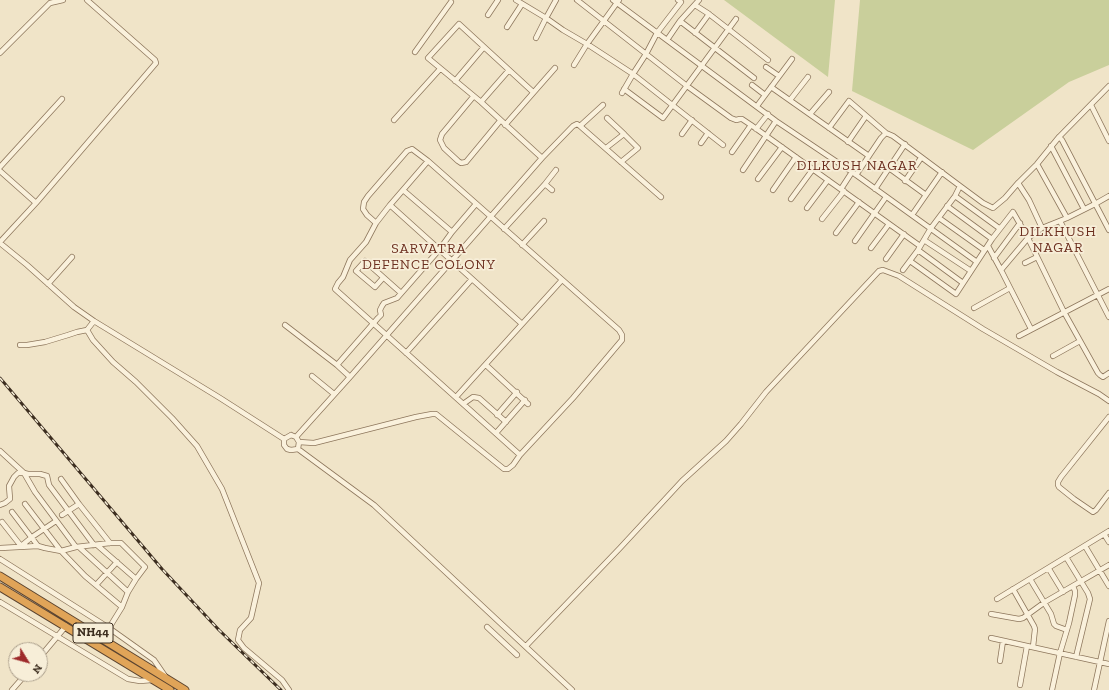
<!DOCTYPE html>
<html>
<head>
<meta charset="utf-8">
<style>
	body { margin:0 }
	#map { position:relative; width:1109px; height:690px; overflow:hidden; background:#f0e4c8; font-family:"Zilla Slab",serif }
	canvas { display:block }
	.north { position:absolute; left:8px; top:642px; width:40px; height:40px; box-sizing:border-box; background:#f7eed8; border:1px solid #ada18e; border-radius:50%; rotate:127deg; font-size:11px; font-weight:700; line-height:16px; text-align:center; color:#3d2e20 }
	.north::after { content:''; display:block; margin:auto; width:14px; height:18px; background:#9e2a2b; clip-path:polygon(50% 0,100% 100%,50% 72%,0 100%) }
</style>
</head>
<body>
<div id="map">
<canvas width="1109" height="690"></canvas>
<div class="north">N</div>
</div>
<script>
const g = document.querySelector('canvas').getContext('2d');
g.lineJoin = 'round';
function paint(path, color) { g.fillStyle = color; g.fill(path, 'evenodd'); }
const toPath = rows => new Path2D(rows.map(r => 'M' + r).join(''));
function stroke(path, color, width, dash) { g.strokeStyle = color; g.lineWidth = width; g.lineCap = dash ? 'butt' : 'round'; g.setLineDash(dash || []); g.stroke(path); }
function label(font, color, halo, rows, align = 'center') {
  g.font = font + ' "Zilla Slab",serif'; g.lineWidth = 3.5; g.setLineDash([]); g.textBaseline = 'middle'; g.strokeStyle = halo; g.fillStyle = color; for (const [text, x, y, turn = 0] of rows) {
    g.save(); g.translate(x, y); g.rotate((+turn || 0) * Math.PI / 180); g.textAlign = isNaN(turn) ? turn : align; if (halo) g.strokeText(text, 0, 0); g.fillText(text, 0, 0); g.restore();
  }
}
paint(toPath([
	[724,0,835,0,828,77],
	[860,0,1109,0,1109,65,1069,82,973,150,852,91]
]), '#c9cf9b');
const minor = toPath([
	[516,0,546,18,563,30,587,44,633,74,723,145],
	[577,0,687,86,731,118,736,120,740,119,742,119,751,125,920,246],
	[613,0,776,121,852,172,977,262],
	[695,5,709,14,768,60],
	[488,15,498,0],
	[680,21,754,78],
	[507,27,522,4],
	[695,33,709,14],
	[536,38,546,18,556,0],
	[667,40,680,21,699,0],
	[415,52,451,2],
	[0,53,50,3,63,0],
	[574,65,587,44,619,0],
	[766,67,779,76],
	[455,81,484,47],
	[752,85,765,95],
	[1109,86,1059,137,1062,140,1109,230],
	[771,87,869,156],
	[624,89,663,118,736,19],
	[533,92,459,24,428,58,481,102,542,158],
	[622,93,633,74,646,54,657,33,681,2,678,0],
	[473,97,442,134,440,140,444,148,458,161,461,163,466,162,500,121],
	[790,100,808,77],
	[481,102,509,70],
	[1091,105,1109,141],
	[757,106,792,59],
	[810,114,829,92],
	[607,118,624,134],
	[394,120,440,69],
	[505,125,555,68],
	[580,126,603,105],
	[829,128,849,101,886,133],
	[756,129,768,114],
	[682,134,692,120],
	[848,142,866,116],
	[701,143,708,133],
	[1051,146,1084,209],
	[606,148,624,134,638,148,621,162],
	[732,152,751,125],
	[428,161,390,205,522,324],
	[1037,164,1067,218],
	[0,167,62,99],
	[889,168,926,195],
	[743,170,776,121],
	[0,171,36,203,156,63,155,60,87,0],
	[856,175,881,138,886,133,893,136,960,186,955,196,931,228,918,250,903,270],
	[758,179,782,147],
	[905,181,921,158],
	[545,184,556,170],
	[960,186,983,203,993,208,1005,198,1018,183],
	[841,189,852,172],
	[875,189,905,144],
	[773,190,796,157],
	[955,196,999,228],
	[791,199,813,169],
	[390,205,376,223,366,242,350,260,343,277,338,283,335,289,520,455],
	[947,206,992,239],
	[807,208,828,180],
	[912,215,942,172],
	[939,218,984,250],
	[822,219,844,191],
	[1060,221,1109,317],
	[1042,228,1029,200,1018,183,1037,164,1059,137],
	[504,229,545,184,552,190],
	[452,232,476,204],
	[836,233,859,202],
	[924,240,971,271],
	[855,241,886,197],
	[0,242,36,203],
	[0,243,27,265,74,307,94,321,87,330,93,340,113,362,136,382,172,418,197,446,222,489,259,583,251,618,240,630,238,640,244,648,282,680,289,690],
	[522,245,544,221],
	[988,246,1001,270,1031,329],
	[871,248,889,224],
	[918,250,963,283],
	[994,258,1020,223],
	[886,259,904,234],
	[910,261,956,294,992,239,1013,212,1028,238,1064,312,1098,373,1100,375,1103,377,1109,373],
	[1025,263,1037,257],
	[1001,270,1028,238,1042,228,1067,218,1095,204,1109,196],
	[383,278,375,287,356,271,365,261,401,293],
	[48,284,72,257],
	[974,308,1010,288],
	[94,321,220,398,284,439],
	[285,325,337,365,350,377],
	[1019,336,1109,289],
	[20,345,27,345,45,342,68,335,77,332,87,330],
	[406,353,472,279],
	[1053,356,1080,341],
	[337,365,378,318,381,315,380,310,382,306,384,303,397,298,439,250,452,232,403,190],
	[486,365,528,404],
	[312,376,334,394],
	[456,397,562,280],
	[463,404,473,397,479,398,506,422],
	[497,415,517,392],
	[1109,417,1061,477,1058,482,1058,485,1059,487,1074,499,1093,512,1096,510,1109,493],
	[496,433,525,400],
	[291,435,296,437,299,442,298,449,291,450,287,449,284,445,284,439,291,435],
	[296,437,350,377,542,158,573,126,577,124,580,126,661,197],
	[299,442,314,443,416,417,432,414,436,414,499,465,504,469,508,469,513,465,520,455,573,398,622,340,622,335,619,330,428,161,412,149,407,151,368,196,364,202,363,209,367,215,376,223],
	[298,449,374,505,572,690],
	[0,451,24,473,28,474,40,474,47,476,49,485,94,545],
	[61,479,79,504,110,543],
	[25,504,61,551,85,576,122,607],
	[0,505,5,503,10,499,9,486,14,477,18,473,24,473,35,492,76,547],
	[12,512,38,546],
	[62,515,79,504],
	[2,522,21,546,32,537,56,521],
	[1104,534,1109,542],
	[97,545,136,579],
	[1085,546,1109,586],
	[79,547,128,592],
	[0,548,38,546,45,548,61,551,76,547,110,543,121,543,145,567,136,579,128,592,122,607,109,628],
	[1066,557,1088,593,1090,599,1076,657],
	[0,559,109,628,154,660,165,676],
	[1049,569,1063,592],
	[1030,579,1051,614,1054,624,1056,626,1067,630],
	[96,585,117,562],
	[1013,589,1034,626,1035,629,1033,647],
	[997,599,1109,531],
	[0,602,128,679,140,681,152,680],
	[991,614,1019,619,1023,618,1045,602,1109,565],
	[487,627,517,655],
	[991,638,1109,664],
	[526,646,620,548,682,481,726,441,741,424,766,392,879,271,883,270,899,276,983,329,1057,372,1099,394,1109,401],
	[40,657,66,626],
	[1000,661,1003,641],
	[1020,685,1027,646],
	[12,690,26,674],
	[1052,690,1060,653,1069,623,1075,595,1075,591,1073,586],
	[1094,690,1109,621]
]);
const highway = toPath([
	[0,576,185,690],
	[0,587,170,690]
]);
stroke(minor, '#8d765c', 6);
stroke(highway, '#5b4430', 9);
stroke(minor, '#faf1dc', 4.5);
stroke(highway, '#e0a458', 7);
const rail = toPath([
	[0,378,162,569,219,630,281,690]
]);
stroke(rail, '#3d2e20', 3);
stroke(rail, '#f7eed8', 1.5, [4.5]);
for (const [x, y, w] of [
	[93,633,40]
]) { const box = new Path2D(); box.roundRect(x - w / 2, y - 10, w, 20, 3); g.fillStyle = '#f7eed8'; g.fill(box); stroke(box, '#3d2e20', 1); }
label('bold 12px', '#3d2e20', null, [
	["NH44",93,633]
]);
g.letterSpacing = '1px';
label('14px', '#6b2e1e', '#f7eed8', [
	["DILKUSH NAGAR",857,166],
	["DILKHUSH",1058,232],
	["NAGAR",1058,248],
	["SARVATRA",429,249],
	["DEFENCE COLONY",429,265]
]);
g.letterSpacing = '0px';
</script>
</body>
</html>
